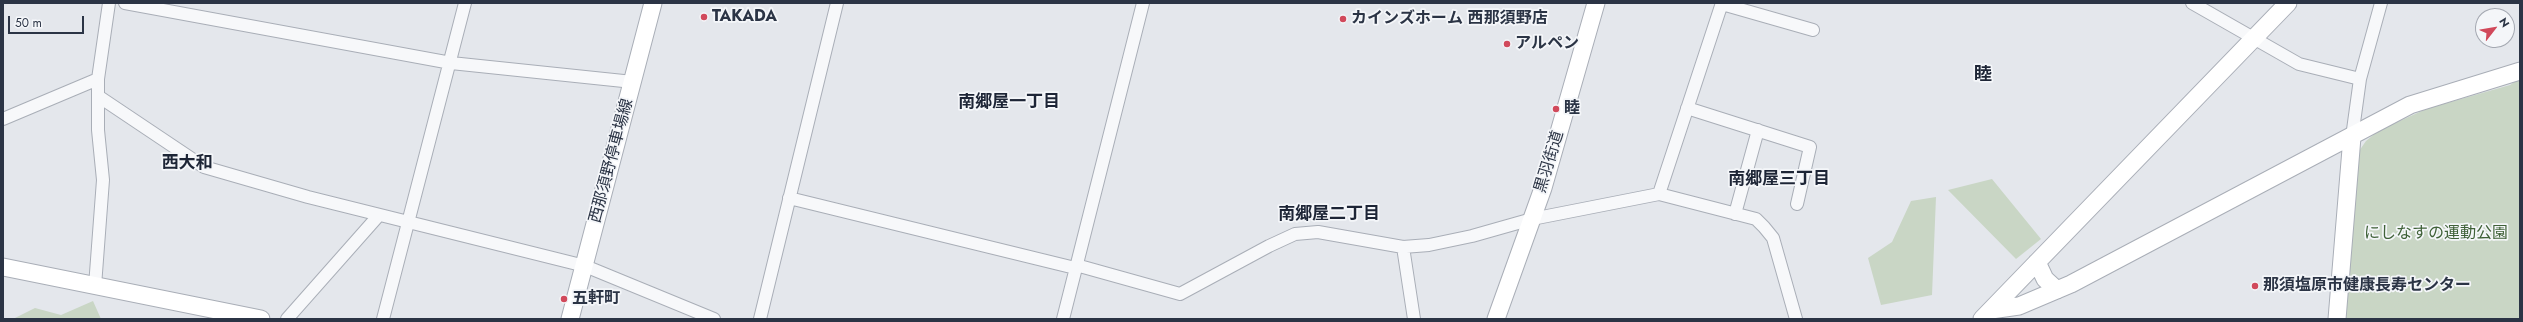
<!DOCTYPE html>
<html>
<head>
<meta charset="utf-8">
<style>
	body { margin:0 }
	#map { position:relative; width:2523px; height:322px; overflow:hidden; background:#e4e7ec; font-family:Jost,sans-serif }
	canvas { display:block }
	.frame { position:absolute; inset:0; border:4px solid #2b3445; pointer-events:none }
	.north { position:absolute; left:2475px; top:8px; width:40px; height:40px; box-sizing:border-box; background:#f4f6f9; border:1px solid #a4a8b1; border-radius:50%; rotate:59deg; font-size:11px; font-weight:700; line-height:16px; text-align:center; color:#2b3445 }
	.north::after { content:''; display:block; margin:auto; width:14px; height:18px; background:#d1495b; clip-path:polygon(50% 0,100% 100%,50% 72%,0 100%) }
	.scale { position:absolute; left:8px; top:16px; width:76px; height:18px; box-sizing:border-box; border:2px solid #2b3445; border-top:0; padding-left:5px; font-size:12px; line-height:14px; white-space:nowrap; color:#2b3445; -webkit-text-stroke:3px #f4f6f9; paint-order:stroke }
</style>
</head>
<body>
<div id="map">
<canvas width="2523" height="322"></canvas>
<div class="frame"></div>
<div class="north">N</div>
<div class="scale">50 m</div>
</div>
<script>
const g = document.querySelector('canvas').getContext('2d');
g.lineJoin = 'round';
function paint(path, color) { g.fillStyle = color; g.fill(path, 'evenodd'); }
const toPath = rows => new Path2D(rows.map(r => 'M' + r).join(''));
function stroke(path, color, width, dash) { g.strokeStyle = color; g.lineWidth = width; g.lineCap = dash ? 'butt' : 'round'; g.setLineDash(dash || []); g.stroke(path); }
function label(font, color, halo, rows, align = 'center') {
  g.font = font + ' Jost,"Noto Sans JP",sans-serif'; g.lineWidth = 3.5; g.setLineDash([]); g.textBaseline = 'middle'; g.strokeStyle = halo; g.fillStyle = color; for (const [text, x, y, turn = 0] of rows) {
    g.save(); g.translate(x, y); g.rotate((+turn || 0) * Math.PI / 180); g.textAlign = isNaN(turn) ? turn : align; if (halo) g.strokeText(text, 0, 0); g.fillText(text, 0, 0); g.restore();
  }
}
paint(toPath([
	[2520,78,2520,319,2344,319,2357,154,2366,141,2378,131,2426,109,2510,85],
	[1992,179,2041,239,2016,259,1948,190],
	[1936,197,1932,295,1881,305,1868,258,1892,242,1911,201],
	[93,301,101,319,13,319,35,308,61,315]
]), '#c9d6c5');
const street = toPath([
	[109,3,98,79,98,96,204,167,308,197,585,266,714,319],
	[125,3,451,63,633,82],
	[2192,3,2299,64,2360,79],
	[1722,4,1813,30],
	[1687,108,1810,147,1797,204],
	[3,119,98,79],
	[2352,137,2360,79,2381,3],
	[1659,194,1722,3],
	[789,198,1075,268],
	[1735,214,1758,130],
	[1403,247,1414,319],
	[1076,265,1180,294,1269,246,1295,234,1318,232,1403,247,1429,245,1472,236,1532,219,1659,194,1756,219,1764,227,1773,238,1796,319],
	[95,286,103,180,98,130,98,96],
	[287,319,379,215],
	[383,319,465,3],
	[760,319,837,3],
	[1063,319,1143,3]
]);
const secondary = toPath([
	[2037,262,2045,279,2057,290],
	[3,267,261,319],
	[1991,310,2019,306,2071,284,2410,105,2520,71],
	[570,319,653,3],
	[1496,319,1543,188,1596,3],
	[1982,319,2288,3],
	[2337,319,2352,137]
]);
stroke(street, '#a9aeb7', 14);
stroke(secondary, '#a9aeb7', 19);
stroke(street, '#f7f8fa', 12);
stroke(secondary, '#fff', 17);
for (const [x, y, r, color] of [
	[704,17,4,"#d1495b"],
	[1343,19,4,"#d1495b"],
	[1507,44,4,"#d1495b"],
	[1556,109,4,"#d1495b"],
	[2255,286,4,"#d1495b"],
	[564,299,4,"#d1495b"]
]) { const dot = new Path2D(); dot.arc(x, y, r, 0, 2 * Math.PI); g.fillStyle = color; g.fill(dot); stroke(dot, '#f4f6f9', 1.5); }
label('bold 16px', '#2b3445', '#f4f6f9', [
	["TAKADA",712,17],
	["カインズホーム 西那須野店",1351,19],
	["アルペン",1515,44],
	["睦",1564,109],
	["那須塩原市健康長寿センター",2263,286],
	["五軒町",572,299]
], 'left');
label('16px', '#2b3445', '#f4f6f9', [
	["西那須野停車場線",612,161,-75],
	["黒羽街道",1550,162,-73]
]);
label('16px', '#3f6138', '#f4f6f9', [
	["にしなすの運動公園",2436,234]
]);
label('bold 17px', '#1d2536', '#f4f6f9', [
	["南郷屋一丁目",1009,103],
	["西大和",187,164],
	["南郷屋三丁目",1779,180],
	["南郷屋二丁目",1329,215]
]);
label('bold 18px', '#1d2536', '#f4f6f9', [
	["睦",1983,76]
]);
</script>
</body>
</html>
